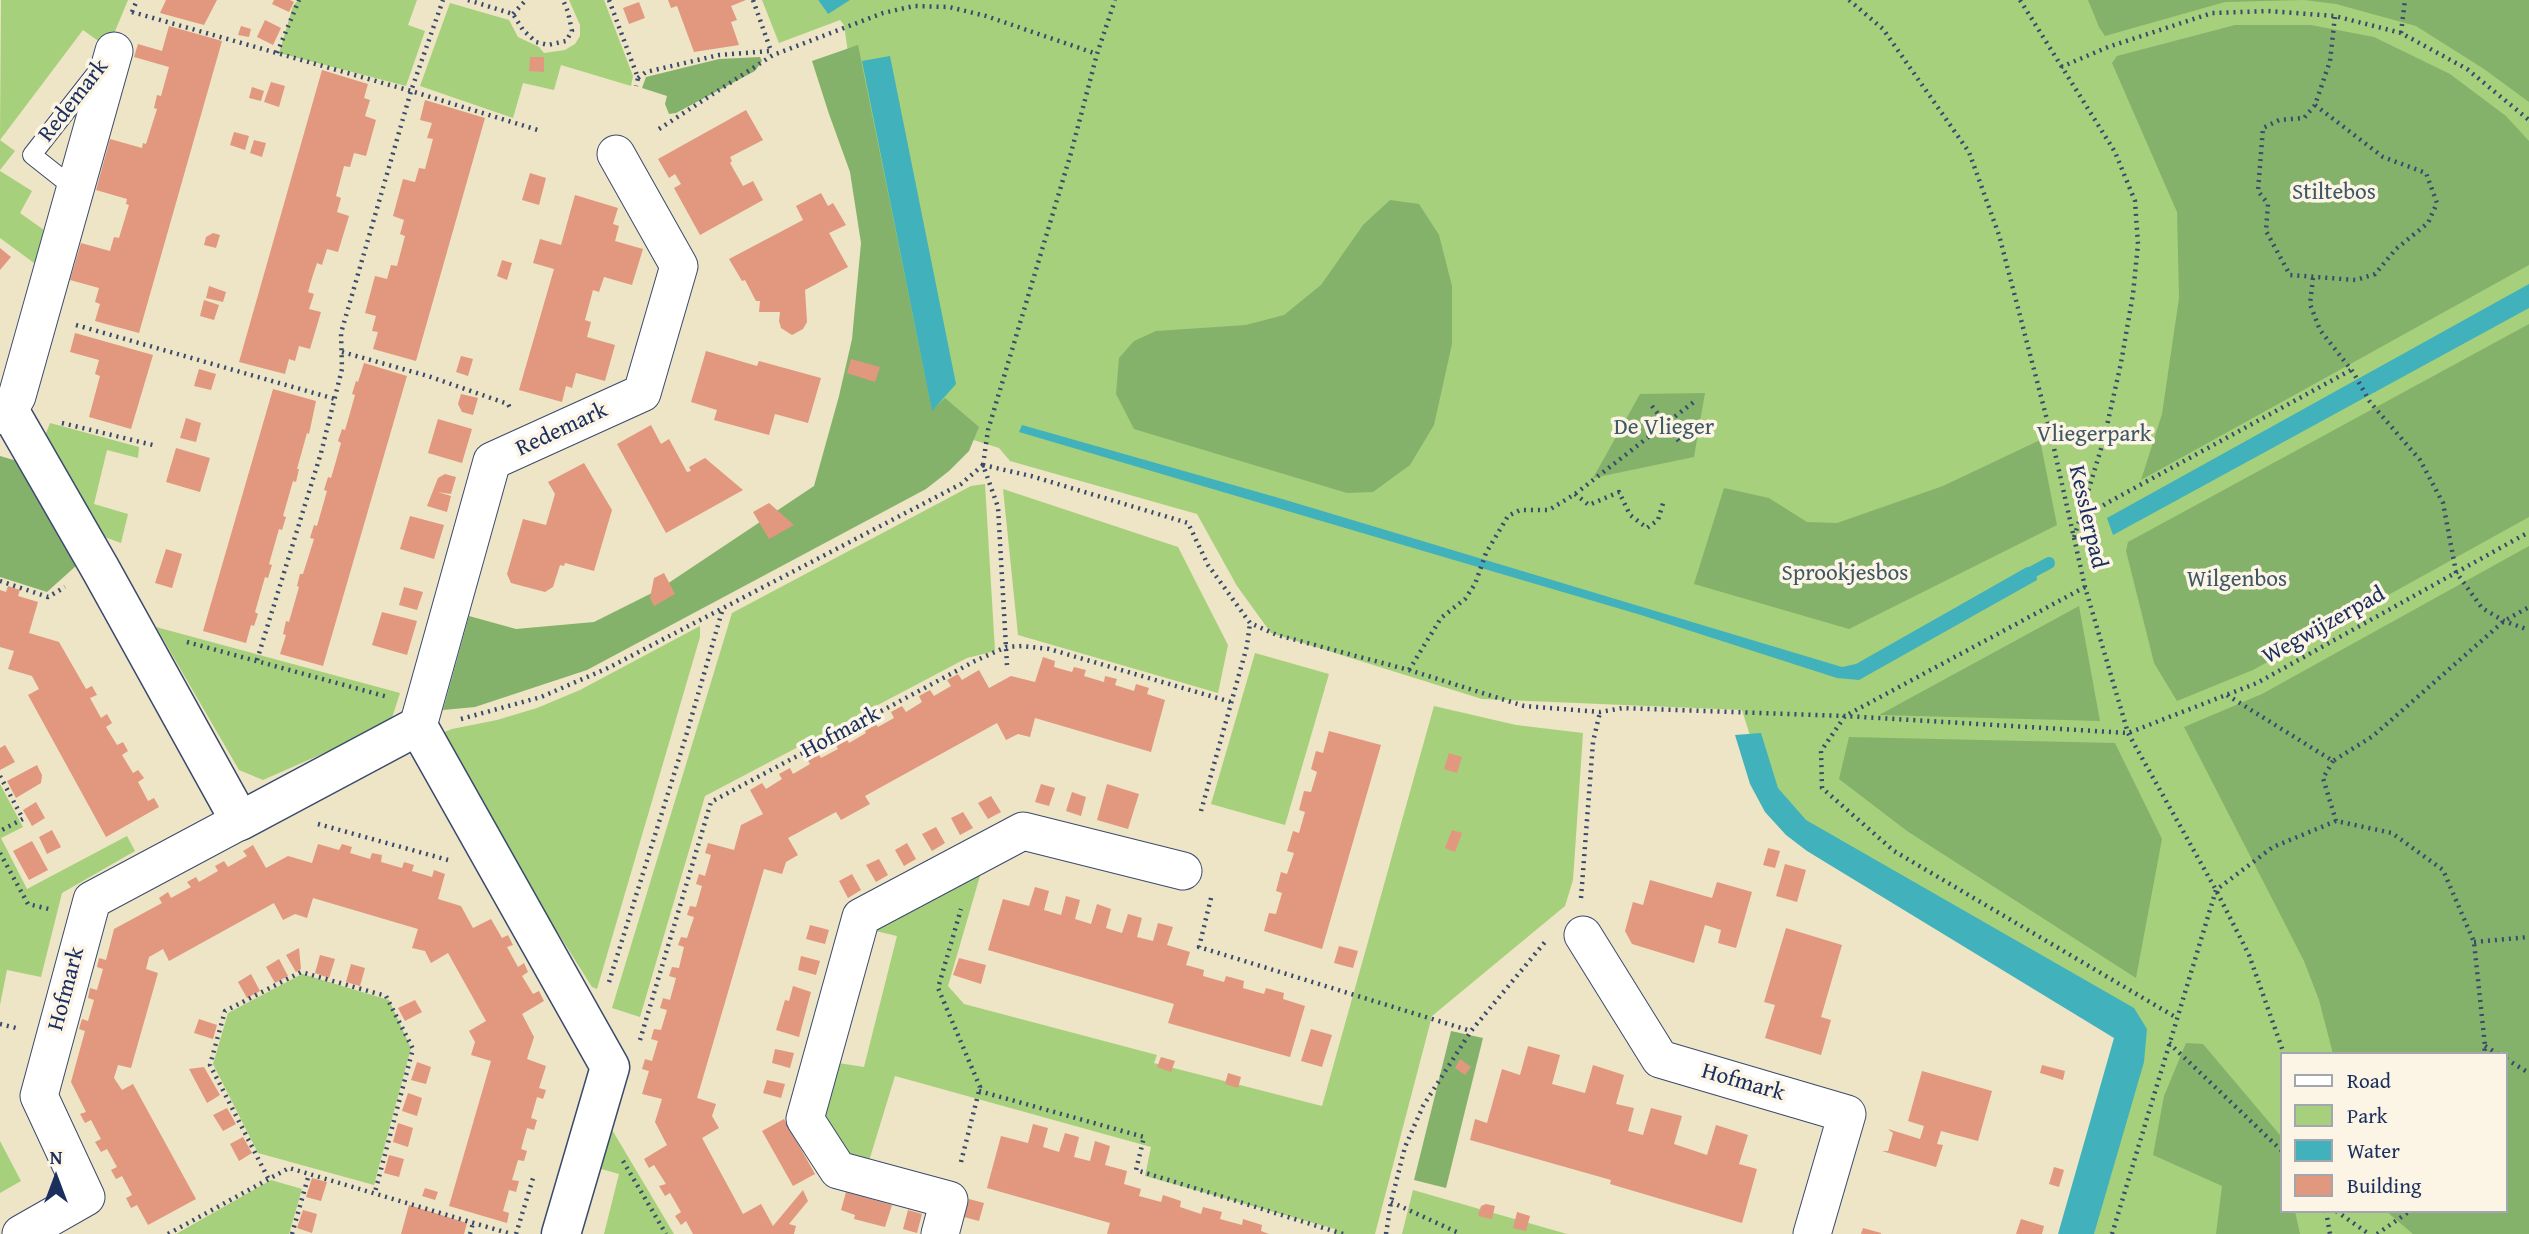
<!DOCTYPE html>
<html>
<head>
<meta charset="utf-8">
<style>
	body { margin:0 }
	#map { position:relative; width:2529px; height:1234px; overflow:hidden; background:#ede5c5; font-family:"Gentium Book Plus",serif }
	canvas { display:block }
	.legend { position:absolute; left:2280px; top:1052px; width:228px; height:161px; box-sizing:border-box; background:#fcf5e5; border:2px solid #a2a6af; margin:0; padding:9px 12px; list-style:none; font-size:21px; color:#1b2f5e }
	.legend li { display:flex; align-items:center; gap:14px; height:35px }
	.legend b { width:35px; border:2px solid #a2a6af }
	.north { position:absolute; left:21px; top:1143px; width:70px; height:70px; -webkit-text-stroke:5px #fcf5e5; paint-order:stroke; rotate:0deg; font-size:19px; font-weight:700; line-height:28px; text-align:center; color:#1b2f5e }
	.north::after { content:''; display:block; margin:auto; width:24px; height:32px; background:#1b2f5e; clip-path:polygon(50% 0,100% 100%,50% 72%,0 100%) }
</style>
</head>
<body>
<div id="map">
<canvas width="2529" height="1234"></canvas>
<ul class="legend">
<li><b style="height:9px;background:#fff"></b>Road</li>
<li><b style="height:19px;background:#a6d07b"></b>Park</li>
<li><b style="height:19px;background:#41b1bc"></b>Water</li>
<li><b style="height:19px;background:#e2977f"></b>Building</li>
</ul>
<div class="north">N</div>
</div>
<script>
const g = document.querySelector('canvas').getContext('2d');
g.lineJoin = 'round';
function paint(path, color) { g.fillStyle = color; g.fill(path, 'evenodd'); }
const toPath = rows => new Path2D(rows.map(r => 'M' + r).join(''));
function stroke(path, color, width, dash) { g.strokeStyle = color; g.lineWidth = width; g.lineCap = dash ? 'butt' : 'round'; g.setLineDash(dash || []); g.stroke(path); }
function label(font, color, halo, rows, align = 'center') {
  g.font = font + ' "Gentium Book Plus",serif'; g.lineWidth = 7; g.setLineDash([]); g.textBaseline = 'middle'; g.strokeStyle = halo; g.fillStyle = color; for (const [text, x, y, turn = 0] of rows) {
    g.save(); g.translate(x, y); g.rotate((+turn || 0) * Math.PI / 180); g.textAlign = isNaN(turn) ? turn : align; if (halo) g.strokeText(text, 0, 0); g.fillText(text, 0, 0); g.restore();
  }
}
paint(toPath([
	[1,0,128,0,108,48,83,30,0,140],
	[298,0,417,0,408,25,425,31,406,86,279,53,293,6],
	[569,0,604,0,633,76,631,86,561,65,554,90,523,83,513,118,420,86,450,3,509,20,518,37,539,47,544,53,565,50,575,44,580,36,580,25],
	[762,0,818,0,828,14,823,0,2529,0,2529,1234,2077,1234,2133,1035,1798,831,1767,790,1742,710,1482,699,1271,633,1237,586,1197,514,1010,461,999,448,901,417,844,25,840,20,779,43],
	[2282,1054,2506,1054,2506,1211,2282,1211],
	[0,140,15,151,0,170],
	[0,171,32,191,20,213,51,235,34,263,0,238],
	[50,423,139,447,138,458,107,450,94,504,128,514,121,543,99,535,45,436],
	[985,484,995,651,967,658,705,796,640,1017,612,1008,732,613,971,486],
	[1003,489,1178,547,1228,645,1218,693,1018,635],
	[700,626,700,637,597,989,592,987,434,736,452,729,497,720,537,708,580,690],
	[156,627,400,693,390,724,263,780,239,770],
	[1255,653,1329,674,1285,825,1211,804],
	[1434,706,1516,725,1583,733,1573,880,1565,906,1432,1016,1375,1234,1335,1234,1335,1229,1145,1176,1151,1147,895,1076,869,1161,843,1151,820,1110,832,1062,864,1067,897,936,867,929,982,869,948,986,964,1004,1157,1055,1154,1063,1322,1106],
	[0,784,23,827,1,838,27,889,127,836,135,851,62,893,41,977,7,970,0,1005],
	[302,974,389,1000,411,1048,374,1185,258,1153,213,1064,228,1013],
	[608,1123,674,1234,604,1234,619,1174,594,1167],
	[0,1141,21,1181,0,1193],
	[271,1180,302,1189,289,1234,176,1234],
	[1413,1190,1567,1234,1402,1234]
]), '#a6d07b');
paint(toPath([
	[2088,0,2529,0,2529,102,2484,69,2416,26,2336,4,2304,0,2225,2,2105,36,2099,27],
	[2235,25,2311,25,2374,37,2450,74,2506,116,2529,141,2529,265,2141,480,2162,414,2179,298,2177,212,2112,63,2117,56],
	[858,45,932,410,945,398,979,427,969,451,949,471,926,489,587,670,475,707,443,710,469,616,516,629,594,622,658,590,814,486,839,396,852,339,861,243,850,172,829,114,812,61],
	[760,57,762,61,755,71,676,113,669,114,665,104,667,96,642,88,646,77,719,59],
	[1390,200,1419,204,1439,235,1452,286,1452,344,1434,425,1410,465,1373,492,1347,493,1134,429,1116,394,1119,358,1134,341,1156,331,1246,325,1284,315,1321,285,1363,225],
	[2529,324,2529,517,2253,670,2177,701,2154,663,2126,551,2128,542],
	[1705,393,1694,457,1593,478,1640,394],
	[2040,440,2057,525,1849,629,1694,584,1724,488,1769,498,1807,522,1837,523,1943,486],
	[0,456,24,463,77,565,47,592,0,577],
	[2529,546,2529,1234,2413,1234,2386,1211,2506,1211,2506,1054,2333,1054,2319,1000,2304,961,2184,727,2262,694],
	[2079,606,2100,721,1879,715],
	[1849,737,2115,743,2162,839,2136,978,1907,831,1839,779],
	[1451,1031,1483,1038,1446,1188,1414,1180],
	[2186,1043,2203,1044,2280,1135,2282,1146,2282,1211,2295,1211,2300,1234,2216,1234,2222,1186,2153,1155,2164,1096]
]), '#84b26b');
paint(toPath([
	[818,0,850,0,828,14],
	[890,56,956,384,932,411,862,61],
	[2529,284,2529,308,2113,535,2107,518],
	[1022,425,1279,498,1842,667,1856,664,2027,567,2036,570,2037,580,1859,680,1837,678,1641,615,1019,432],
	[1761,733,1778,788,1806,820,2134,1008,2147,1029,2144,1062,2094,1234,2058,1234,2114,1038,1807,851,1786,835,1765,812,1750,784,1735,735]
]), '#41b1bc');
stroke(toPath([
	[2021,578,2049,563]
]), '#41b1bc', 12);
paint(toPath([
	[166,0,217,0,204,25,160,13],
	[274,0,290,0,294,2,289,12,272,4],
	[668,0,746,0,731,6,737,20,731,22,739,45,694,52,677,6,671,8],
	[639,2,645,18,629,24,623,8],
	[265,20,281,28,273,45,257,37],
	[169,26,222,41,139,333,95,321,100,304,95,302,99,288,70,280,81,243,110,251,114,237,119,238,129,205,126,204,127,199,96,190,110,139,142,148,143,143,146,144,157,109,154,108,157,95,161,96,169,67,134,57,138,44,162,51],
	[241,26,251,29,249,37,238,35],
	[530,57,544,57,544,72,529,71],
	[322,70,368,84,364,98,370,100,365,116,376,120,366,156,354,153,350,167,344,166,336,196,341,198,337,212,349,216,338,252,327,249,322,265,317,263,312,278,308,292,314,294,309,309,321,312,310,349,299,346,295,361,289,359,285,374,239,362],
	[271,82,285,86,279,107,264,102],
	[252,87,264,91,261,101,249,98],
	[425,100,485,118,416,361,373,349,378,332,372,331,376,316,365,313,375,276,387,279,391,265,397,266,405,236,400,234,404,220,393,216,403,179,415,182,419,168,425,169,433,139,427,138,432,123,420,120],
	[746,110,763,140,730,157,732,161,730,163,743,186,753,181,763,200,700,235,674,188,681,184,675,174,669,178,658,159],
	[234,132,249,136,245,150,230,145],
	[254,140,266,143,262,157,250,153],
	[530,173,546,178,539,205,522,200],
	[821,193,828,206,833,203,846,225,829,233,848,267,805,290,807,322,803,329,792,335,781,328,779,321,780,312,759,312,760,301,756,301,745,280,742,281,729,259,803,220,796,206],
	[575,195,618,208,613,224,619,226,615,241,643,249,632,285,604,277,599,292,593,290,585,320,591,322,587,337,615,345,605,381,576,373,572,388,566,386,562,402,519,390,554,269,533,263,540,239,561,245],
	[213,233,220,235,216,248,204,245,206,237],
	[0,248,11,257,0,270],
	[502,260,512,263,507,280,497,276],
	[209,286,226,292,223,302,206,298],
	[204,300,219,305,214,320,200,316],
	[75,333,153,355,131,429,89,417,100,376,95,374,99,360,70,352],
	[706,351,757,366,759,361,821,378,808,423,775,414,769,435,714,420,717,410,691,402],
	[461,356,473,359,468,376,456,372],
	[851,359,880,367,875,382,847,373],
	[364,363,407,376,323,666,280,654,286,635,283,634,286,621,289,622,299,587,297,586,300,574,303,574,314,539,310,538,314,525,317,526,327,491,324,490,328,477,331,478,336,461,341,443,338,441,342,429,345,430,350,413,355,395,352,394,356,381,358,382],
	[199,369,216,374,211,390,194,386],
	[273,389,316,401,309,434,307,433,297,469,299,469,296,482,293,481,283,516,286,517,282,530,279,529,269,564,272,565,268,578,265,577,255,612,258,614,254,626,251,625,246,643,203,631],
	[461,394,478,398,473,415,462,412,458,404],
	[186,418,201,423,196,442,180,438],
	[438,419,472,429,462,463,428,453],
	[651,425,661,444,669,439,687,472,691,471,689,467,705,458,743,490,666,533,617,444],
	[176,448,210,458,200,492,166,482],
	[584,463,612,510,594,571,565,563,564,566,560,565,553,587,545,592,511,583,507,574,523,519,546,525,555,494,548,482],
	[445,474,456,477,451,494,438,492,451,496,447,512,427,506,438,478],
	[769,503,794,525,769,539,753,512],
	[410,516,444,525,434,559,400,549],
	[166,549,182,554,172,588,155,583],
	[664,573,675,594,654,606,650,598,654,578],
	[8,586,20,590,18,596,38,602,29,633,59,642,86,689,92,686,97,695,90,698,101,718,107,714,112,723,106,727,117,745,123,742,128,751,122,755,133,773,138,770,144,778,138,782,148,801,154,798,159,807,106,837,28,695,39,689,32,676,8,669,14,651,0,647,0,590,6,592],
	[404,587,423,592,417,610,399,605],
	[382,612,417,621,407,655,372,645],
	[1043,657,1055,661,1054,667,1072,672,1074,667,1086,670,1084,676,1104,682,1105,676,1117,679,1115,685,1134,691,1136,684,1149,688,1147,694,1165,700,1151,752,1035,718,1030,737,1018,734,1006,740,997,723,865,796,870,804,841,820,836,812,788,838,798,855,786,862,782,874,764,869,697,1098,716,1104,712,1116,719,1128,702,1138,743,1214,761,1204,773,1226,803,1190,808,1201,789,1224,796,1226,794,1234,693,1234,686,1221,681,1225,675,1216,681,1212,670,1193,665,1196,659,1186,666,1184,654,1165,649,1168,644,1159,667,1145,655,1122,662,1099,642,1094,649,1071,642,1069,645,1059,652,1061,658,1041,651,1039,654,1029,661,1030,667,1010,660,1008,663,998,670,1000,676,978,669,976,672,967,679,968,684,947,678,945,681,937,687,938,694,917,687,915,690,906,696,907,702,886,696,884,699,874,705,876,711,855,705,853,708,843,734,850,741,825,763,814,750,790,762,783,766,789,782,779,779,774,790,768,793,774,810,764,807,759,818,753,821,758,838,749,835,743,846,737,849,743,866,733,863,727,874,721,878,727,894,718,891,712,902,706,906,712,922,702,919,696,930,690,934,696,951,686,947,680,958,674,962,680,979,670,989,688,1011,676,1035,682],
	[1329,731,1381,745,1322,949,1264,931,1269,913,1276,914,1282,893,1276,891,1281,872,1287,874,1294,853,1287,851,1293,831,1299,833,1305,812,1299,810,1304,791,1311,792,1317,772,1311,769,1316,751,1323,753],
	[5,745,15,762,0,770,0,748],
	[1449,753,1462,757,1457,773,1444,769],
	[37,765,42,775,41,783,16,798,7,781],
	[1041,784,1055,788,1049,806,1035,802],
	[1107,784,1139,794,1128,829,1097,820],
	[1072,792,1086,797,1081,816,1066,811],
	[991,796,1001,812,988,819,978,803],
	[36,802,45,818,32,826,23,810],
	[963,812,973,828,960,835,951,818],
	[936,827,945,843,932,851,922,834],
	[52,830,61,847,47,854,39,837],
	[1452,830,1462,833,1455,852,1445,848],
	[32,841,48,870,29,880,13,851],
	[907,843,916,859,904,866,895,850],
	[318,844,339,850,342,844,352,847,350,853,370,859,372,853,382,855,381,862,402,868,404,862,414,865,412,871,432,877,434,870,445,874,438,899,461,906,473,928,491,919,502,938,508,935,513,945,507,947,518,967,524,963,528,972,522,976,533,994,539,991,544,1001,522,1014,534,1037,527,1059,546,1066,539,1088,546,1090,543,1099,537,1097,531,1118,537,1120,534,1130,527,1128,521,1149,527,1151,524,1161,518,1160,512,1180,519,1181,516,1192,509,1190,503,1211,509,1213,507,1223,449,1206,491,1061,471,1055,475,1042,469,1031,486,1021,448,953,431,963,425,951,412,948,418,929,313,898,307,918,295,914,283,920,274,903,169,961,163,949,149,957,146,969,158,973,131,1068,118,1065,114,1078,122,1090,133,1084,196,1199,148,1225,137,1205,131,1208,126,1198,132,1195,122,1176,116,1179,111,1170,117,1167,107,1149,101,1152,95,1142,101,1139,91,1120,85,1123,80,1114,86,1112,71,1082,85,1031,79,1029,82,1019,88,1021,94,1000,88,998,90,988,97,990,103,969,97,967,99,958,106,960,114,929,162,903,159,898,168,892,171,898,191,887,187,882,196,877,199,882,218,871,215,866,224,861,228,867,247,856,243,851,253,845,266,868,288,856,312,863],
	[1768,848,1780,851,1775,868,1763,865],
	[879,859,888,875,876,882,866,865],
	[1785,864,1806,870,1797,902,1776,896],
	[852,874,861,890,848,898,839,881],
	[1650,880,1712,898,1717,882,1752,892,1736,948,1718,943,1721,930,1705,925,1694,963,1632,944,1625,931,1633,902,1643,905],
	[1035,887,1049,891,1044,910,1061,915,1066,896,1080,900,1075,919,1091,924,1097,904,1111,909,1106,928,1122,933,1128,914,1142,918,1137,937,1153,941,1158,923,1173,927,1167,945,1190,952,1186,965,1204,970,1203,976,1224,982,1226,976,1244,981,1243,988,1264,994,1266,988,1284,993,1283,999,1305,1006,1290,1057,1168,1023,1174,1004,988,950,1003,899,1029,906],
	[810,925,829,930,825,944,806,939],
	[1786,928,1842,945,1821,1017,1831,1020,1821,1055,1765,1038,1775,1005,1764,1002],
	[1339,946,1358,951,1353,968,1334,963],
	[299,948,301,969,296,972,286,955],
	[320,955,335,959,329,978,315,973],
	[801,956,820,961,816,975,798,970],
	[959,958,986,965,981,984,953,975],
	[279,959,288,976,275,983,266,967],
	[351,964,365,968,360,986,346,982],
	[251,974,260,991,247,998,238,982],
	[793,986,811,992,799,1037,776,1030,785,1000,789,1001],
	[415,1000,422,1012,405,1021,398,1008],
	[199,1019,217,1025,213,1039,194,1033],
	[1311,1029,1332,1035,1322,1067,1301,1061],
	[1528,1046,1560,1055,1552,1084,1585,1093,1593,1065,1624,1075,1616,1104,1634,1108,1628,1131,1643,1135,1651,1108,1682,1116,1674,1144,1707,1155,1716,1125,1748,1135,1739,1164,1757,1169,1742,1223,1610,1184,1611,1180,1470,1140,1475,1119,1487,1123,1502,1069,1520,1075],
	[775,1049,794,1053,790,1068,772,1063],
	[1161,1057,1175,1061,1171,1072,1157,1067],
	[1460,1059,1471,1067,1465,1075,1455,1068],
	[417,1062,431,1067,426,1084,411,1080],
	[2042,1065,2065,1071,2063,1080,2040,1073],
	[204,1067,220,1095,207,1103,189,1069],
	[1922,1071,1992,1091,1978,1141,1941,1131,1937,1144,1943,1145,1936,1167,1882,1151,1888,1151,1893,1133,1888,1129,1920,1139,1924,1126,1908,1121],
	[1228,1073,1241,1077,1238,1088,1225,1084],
	[767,1080,785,1084,781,1098,763,1093],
	[408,1093,422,1098,417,1116,402,1111],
	[227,1108,236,1124,223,1131,213,1115],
	[784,1119,815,1174,793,1186,762,1131],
	[398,1123,413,1128,408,1147,393,1142],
	[1033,1124,1048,1128,1043,1147,1059,1152,1065,1133,1079,1137,1074,1157,1090,1161,1095,1141,1110,1146,1105,1165,1127,1171,1124,1184,1141,1189,1139,1196,1161,1202,1163,1195,1181,1201,1180,1207,1201,1214,1203,1207,1222,1212,1220,1219,1242,1225,1243,1219,1262,1225,1261,1231,1269,1234,1107,1234,1110,1223,987,1188,1001,1136,1028,1143],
	[243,1137,252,1153,239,1161,230,1144],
	[389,1155,404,1159,399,1177,384,1173],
	[2054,1167,2064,1170,2059,1187,2049,1184],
	[312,1178,327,1182,321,1201,306,1197],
	[425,1188,438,1192,435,1200,422,1196],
	[846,1192,892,1205,885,1227,854,1219,855,1215,841,1210],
	[969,1199,984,1203,979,1221,964,1217],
	[1486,1204,1495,1206,1492,1219,1478,1216,1481,1206],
	[409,1205,467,1223,464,1234,401,1234],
	[303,1210,317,1214,312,1233,297,1228],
	[908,1210,922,1214,917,1233,903,1229],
	[1517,1212,1530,1216,1526,1231,1513,1228],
	[2021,1219,2044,1226,2042,1234,2016,1234],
	[1863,1228,1881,1233,1881,1234,1861,1234]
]), '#e2977f');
const service = toPath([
	[75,189,32,155,97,72]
]);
const minor = toPath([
	[9,410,17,396,114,51],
	[418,726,492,461,642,393,679,266,616,154],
	[1583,935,1660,1059,1847,1114,1812,1234],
	[21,1234,86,1197,39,1096,92,900,240,821],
	[940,1234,949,1200,838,1170,805,1119,861,917,1023,831,1183,871]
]);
const tertiary = toPath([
	[0,415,9,410,101,570,240,821,418,726,610,1067,561,1234]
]);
stroke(service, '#3a4a6d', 20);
stroke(minor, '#3a4a6d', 39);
stroke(tertiary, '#3a4a6d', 41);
stroke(toPath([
	[468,0,513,14,523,30,536,42,548,45,566,41,572,31,568,12,563,0],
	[609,0,638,78,636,86],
	[753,0,771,51],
	[1849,0,1883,29,1969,152,1999,235,2051,435,2085,587,2128,733,2216,890,2249,955,2284,1054],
	[2020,0,2115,152,2135,201,2138,244,2133,294,2121,363,2104,439,2073,541],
	[132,12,411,91,541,131],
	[132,12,137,0],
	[513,14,526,0],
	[2401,33,2405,0],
	[277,53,299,0],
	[2061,67,2108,47,2212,13,2268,11,2335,16,2401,33,2467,69,2529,120],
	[638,78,646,72,719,55,770,51],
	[2315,105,2383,157,2426,173,2437,203,2428,223,2396,249,2375,274,2356,280,2290,275,2266,231,2268,204,2258,191,2263,128,2279,120,2304,118,2315,105,2330,61,2335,16],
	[659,129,773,55,883,13,914,6,949,7,986,16,1097,54],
	[2313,278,2310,304,2320,330,2353,372,2370,402,2420,460,2443,503,2456,572,2482,608,2504,621,2529,630],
	[76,325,335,399],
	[342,352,428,376,508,404,511,410],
	[1652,406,1681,444],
	[62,423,157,446],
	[983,465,1031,476,1188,523,1208,565,1250,623,1277,635,1409,670,1524,706,1600,712,1623,708,1845,716,2128,733,2257,683,2529,532],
	[1575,494,1589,505,1619,492,1630,515,1647,528,1658,520,1664,500],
	[2080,521,2107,503,2351,370],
	[0,581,48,597,65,587],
	[2085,587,1845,716,1821,751,1822,788,1894,851,2177,1018],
	[187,642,388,697],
	[257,660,321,453,342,369,341,333,411,91,443,0],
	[1007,665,998,507,983,465,988,430,1071,153,1097,54,1115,0],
	[1409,670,1441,618,1465,599,1475,584,1486,553,1508,516,1520,510,1549,510,1575,494,1695,401],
	[2227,695,2333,761,2373,736,2504,621,2529,607],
	[461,719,541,697,608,668,961,484,983,465],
	[2333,761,2323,778,2336,821],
	[0,776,23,819,0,831],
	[1201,811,1247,646,1250,623],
	[318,824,448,860],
	[0,853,28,904,49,909],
	[1211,898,1199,947,1471,1031],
	[1581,898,1593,742,1600,712],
	[2474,942,2529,937],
	[609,982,686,736,723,608],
	[0,1024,20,1029],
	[640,1040,711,802,975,661,1006,647,1022,646,1049,649,1231,702],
	[2169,1043,2282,1151],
	[2485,1046,2498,1054],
	[2506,1059,2529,1073],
	[979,1091,1144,1137,1136,1170,1343,1234],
	[623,1161,666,1234],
	[961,1162,980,1087,938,988,961,909],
	[268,1178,210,1065,225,1011,301,972,386,996,413,1049,375,1192],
	[1391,1202,1461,1234],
	[2326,1211,2330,1234],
	[2336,1211,2369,1234],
	[168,1234,289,1168,511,1234],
	[292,1234,309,1174],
	[470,1234,473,1223],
	[516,1234,534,1175],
	[1386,1234,1391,1202,1405,1147,1423,1106,1471,1031,1545,942],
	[2112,1234,2216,890,2273,847,2336,821,2392,833,2443,870,2474,942,2485,1046,2484,1054],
	[2377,1234,2410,1211]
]), '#3a4a6d', 4.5, [2, 5]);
stroke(service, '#fff', 18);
stroke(minor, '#fff', 37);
stroke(tertiary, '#fff', 38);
label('23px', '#1b2f5e', '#fcf5e5', [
	["Redemark",74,101,-52],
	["Redemark",562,430,-25],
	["Kesslerpad",2087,517,77],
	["Wegwijzerpad",2324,626,-29],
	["Hofmark",841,733,-28],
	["Hofmark",67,989,-75],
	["Hofmark",1743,1083,16]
]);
label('23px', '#3e5765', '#fcf5e5', [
	["Stiltebos",2334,193],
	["De Vlieger",1664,428],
	["Vliegerpark",2094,435],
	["Sprookjesbos",1845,574],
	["Wilgenbos",2237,580]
]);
</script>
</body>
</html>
